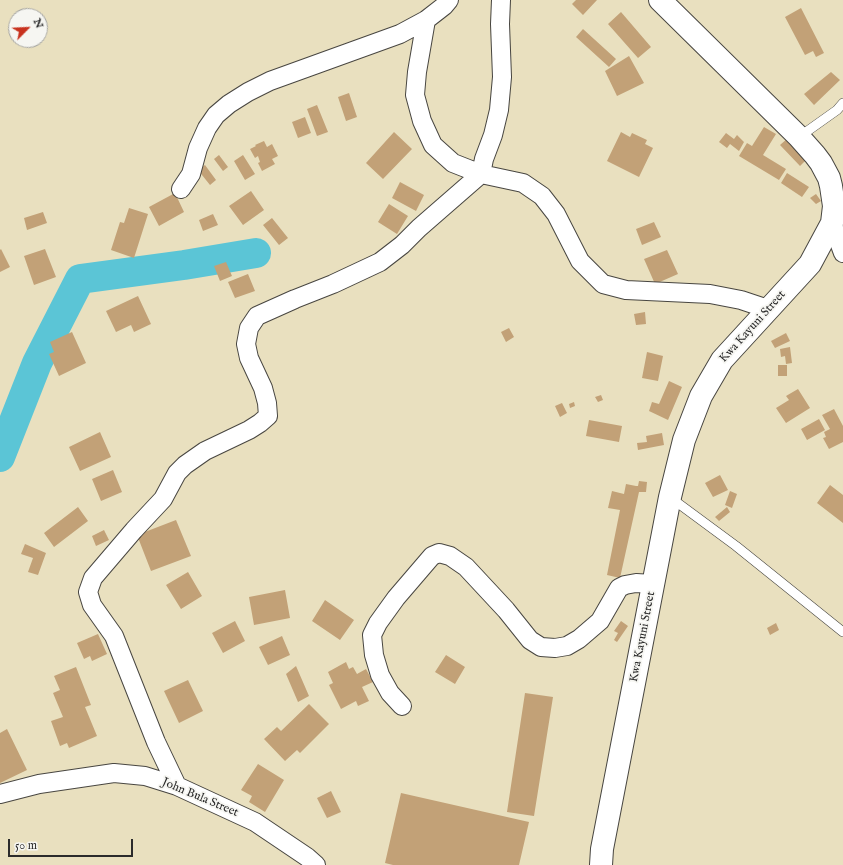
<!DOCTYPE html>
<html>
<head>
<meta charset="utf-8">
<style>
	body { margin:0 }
	#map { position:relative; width:843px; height:865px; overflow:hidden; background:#e9e0bf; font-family:"IM FELL English",serif }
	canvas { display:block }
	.north { position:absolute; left:8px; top:8px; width:40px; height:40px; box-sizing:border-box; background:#f6f6f2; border:1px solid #a5a5a2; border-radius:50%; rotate:66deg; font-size:11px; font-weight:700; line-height:16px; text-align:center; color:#2b2b2b }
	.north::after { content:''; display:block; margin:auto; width:14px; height:18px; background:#c8321e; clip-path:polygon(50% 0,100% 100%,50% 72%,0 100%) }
	.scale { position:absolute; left:8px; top:839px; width:125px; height:18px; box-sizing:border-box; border:2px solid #2b2b2b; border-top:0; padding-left:5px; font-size:12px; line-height:14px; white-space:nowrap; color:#2b2b2b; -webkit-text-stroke:3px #f6f6f2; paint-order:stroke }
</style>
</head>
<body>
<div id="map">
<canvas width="843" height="865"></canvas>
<div class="north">N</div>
<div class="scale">50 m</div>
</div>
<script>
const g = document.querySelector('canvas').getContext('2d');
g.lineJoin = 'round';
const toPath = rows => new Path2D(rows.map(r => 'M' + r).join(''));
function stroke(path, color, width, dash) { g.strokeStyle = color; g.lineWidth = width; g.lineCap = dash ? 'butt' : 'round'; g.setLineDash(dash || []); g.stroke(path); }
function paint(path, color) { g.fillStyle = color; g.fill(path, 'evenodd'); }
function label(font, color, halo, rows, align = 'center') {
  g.font = font + ' "IM FELL English",serif'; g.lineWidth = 3.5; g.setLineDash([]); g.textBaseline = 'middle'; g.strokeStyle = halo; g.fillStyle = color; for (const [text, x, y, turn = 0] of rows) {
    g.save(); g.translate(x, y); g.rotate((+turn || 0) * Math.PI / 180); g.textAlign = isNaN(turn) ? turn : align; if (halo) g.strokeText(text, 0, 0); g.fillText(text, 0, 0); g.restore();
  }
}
stroke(toPath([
	[0,457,37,363,80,279,184,265,256,253]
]), '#5bc5d6', 30);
paint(toPath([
	[576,0,597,0,583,15,572,4],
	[801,8,824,53,816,57,813,51,805,55,785,17],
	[621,12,651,47,638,58,608,24],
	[583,29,616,59,609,67,576,37],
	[629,56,644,83,617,96,605,71],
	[831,72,840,80,814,105,804,94],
	[349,93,357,117,346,121,338,97],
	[317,105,328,132,317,136,307,109],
	[305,117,311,133,298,138,292,122],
	[764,127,776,134,763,155,786,169,779,180,739,156,747,143,752,146],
	[394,132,412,149,383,179,366,163],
	[621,132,630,137,632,133,647,140,645,144,653,148,639,177,607,161],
	[726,133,734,139,737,135,744,142,739,151,730,144,727,148,719,142],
	[788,138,807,159,800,166,780,145],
	[264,141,267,147,272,144,278,156,272,159,275,164,262,171,258,163,260,162,258,156,255,158,250,149,256,146,255,145],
	[219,155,228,167,223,171,214,159],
	[243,155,255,174,245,180,234,161],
	[205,165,216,180,210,185,198,170],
	[787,173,809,187,802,197,781,183],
	[400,182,424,195,416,211,392,198],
	[251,191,264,210,243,225,229,206],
	[175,193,184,212,159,226,149,207],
	[816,194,821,201,816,204,810,198],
	[389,204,408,216,397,234,378,222],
	[129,208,148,214,134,258,111,250,120,222,124,223],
	[43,212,47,223,27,230,24,218],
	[213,214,218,225,203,231,199,220],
	[272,218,288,238,279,245,263,225],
	[654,222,661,237,642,245,636,229],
	[1,249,10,267,0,272,0,250],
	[45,249,56,277,34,285,24,256],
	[667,250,678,274,655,284,644,259],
	[226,262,232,276,220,281,214,266],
	[248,274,255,291,235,298,228,282],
	[138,296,151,324,134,332,131,325,116,332,106,311],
	[645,312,646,324,636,325,634,314],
	[509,328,514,337,506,342,501,332],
	[72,332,86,363,59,376,49,354,54,352,50,342],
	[786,333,790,341,775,348,771,341],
	[790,347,792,363,786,364,785,356,781,357,780,349],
	[647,352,663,356,658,381,642,378],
	[778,365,787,365,787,376,778,376],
	[669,381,682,387,668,420,649,411,652,402,659,404],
	[798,389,810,408,786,423,776,408,789,400,786,396],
	[601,395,603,400,598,402,595,397],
	[574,402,575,406,570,408,569,404],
	[562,403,567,413,560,417,555,406],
	[834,409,843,426,843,442,829,449,823,438,826,437,824,432,830,429,822,415],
	[819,419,825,430,807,440,801,429],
	[589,420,622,426,619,442,586,436],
	[100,432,111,457,80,471,69,447],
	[662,433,664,445,638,450,637,443,647,442,646,436],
	[113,470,122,492,101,501,92,479],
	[720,475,728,490,713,497,705,483],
	[639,481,647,482,646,492,639,492,620,578,607,575,620,510,608,508,612,491,624,494,626,484,636,486,638,486],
	[830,485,843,495,843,523,817,503],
	[730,491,737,494,732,508,725,505],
	[78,507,88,521,54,547,44,533],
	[727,507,730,512,719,521,715,517],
	[176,520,191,556,151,571,137,535],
	[104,530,109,540,96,546,92,536],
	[25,544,46,553,38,575,28,572,33,558,21,554],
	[188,572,202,596,181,609,166,585],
	[285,590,290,618,254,625,249,597],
	[325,600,354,620,340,640,312,621],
	[235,621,245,641,223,653,212,633],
	[621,621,628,626,617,642,614,640,618,633,614,631],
	[776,623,779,630,770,635,767,628],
	[98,634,107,654,92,661,90,656,84,659,77,643],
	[282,636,290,655,268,665,259,647],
	[446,655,465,667,455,684,435,672],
	[346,662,349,669,353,667,357,674,366,669,373,682,362,687,369,701,358,706,356,701,341,709,329,685,333,683,328,672],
	[296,666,309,696,298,702,286,674],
	[76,667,91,705,85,707,97,736,69,748,67,743,60,746,51,721,63,717,53,693,60,690,54,676],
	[188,680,203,711,179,723,164,691],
	[525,693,553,697,534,816,507,812],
	[309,704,329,724,300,753,297,750,285,761,264,739,277,727,281,731],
	[7,729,27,770,0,783,0,733],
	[258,764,284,780,265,812,249,802,252,796,241,790],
	[331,791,341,812,327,818,317,798],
	[401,793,529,822,519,865,393,865,385,863]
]), '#c2a177');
const service = toPath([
	[799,137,837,110,843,103],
	[671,498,736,546,843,632]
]);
const minor = toPath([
	[426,20,417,72,415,95,422,121,433,145,453,163,481,174,523,183,542,196,556,214,580,261,603,284,626,290,710,294,741,300,768,309],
	[181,189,191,174,198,148,207,128,216,115,229,104,248,92,270,81,400,34,426,20,444,6,449,0],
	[832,223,843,253],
	[402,706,390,693,380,675,374,655,372,635,378,623,396,598,432,556,439,553,450,556,466,567,506,610,530,640,541,647,555,648,567,646,579,639,600,621,619,588,625,585,636,583,653,584],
	[177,786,156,742,114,636,92,605,88,592,93,578,134,530,163,499,177,473,185,465,205,451,249,430,260,423,268,416,267,403,263,388,249,358,246,344,249,328,257,316,295,299,333,284,380,262,402,245,419,228,481,174,484,159,493,135,499,110,502,77,500,24,501,0],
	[0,794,39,784,114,773,145,776,177,786,255,822,307,857,316,865]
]);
const tertiary = toPath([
	[601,865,602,849,670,497,684,440,701,396,722,360,810,264,832,223,834,206,831,186,829,178,821,163,815,155,799,137,660,0]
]);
stroke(service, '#484641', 10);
stroke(minor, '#484641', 20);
stroke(tertiary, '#484641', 24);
stroke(service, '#fff', 9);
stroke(minor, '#fff', 18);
stroke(tertiary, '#fff', 22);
label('12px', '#2b2b2b', '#f6f6f2', [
	["Kwa Kayuni Street",753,327,-48],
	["Kwa Kayuni Street",643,637,-79],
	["John Bula Street",200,798,23]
]);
</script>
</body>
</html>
